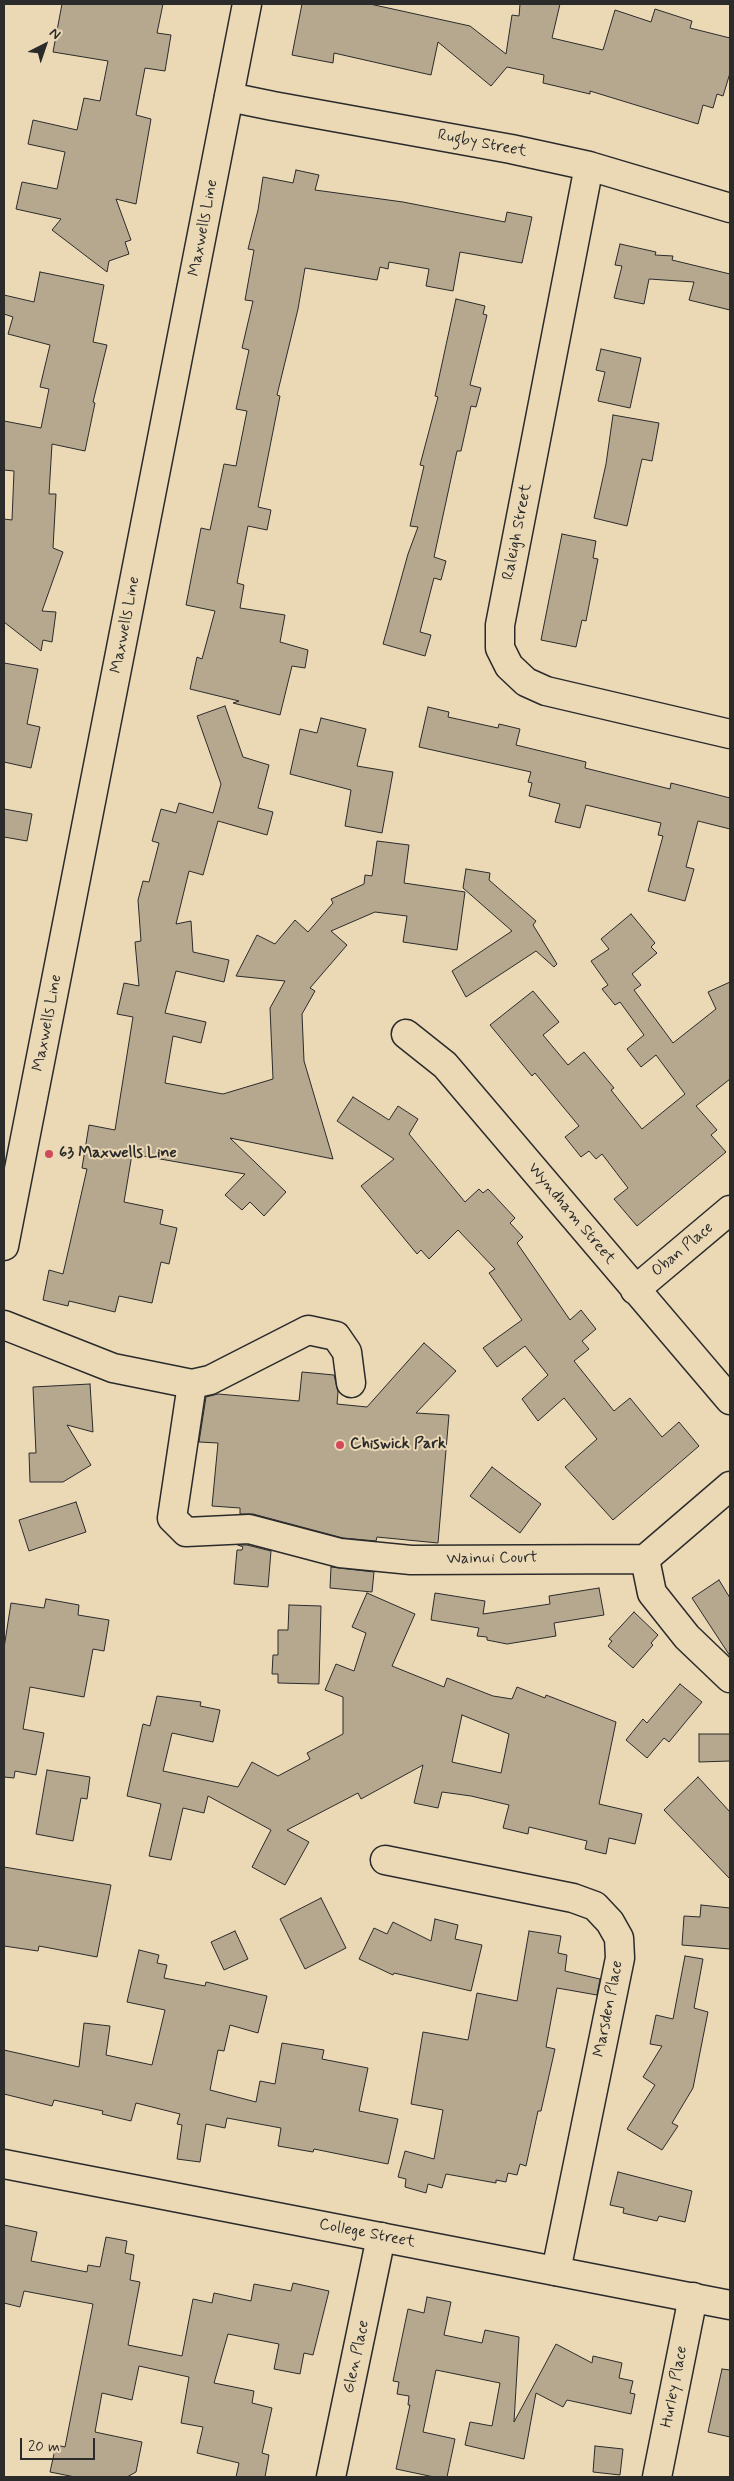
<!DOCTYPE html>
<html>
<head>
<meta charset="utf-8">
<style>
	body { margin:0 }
	#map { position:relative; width:734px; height:2481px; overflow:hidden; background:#ebd9b6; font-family:Mynerve,sans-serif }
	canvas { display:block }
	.frame { position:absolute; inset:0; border:5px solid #2b2b2b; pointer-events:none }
	.north { position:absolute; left:20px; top:20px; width:50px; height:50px; -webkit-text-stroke:4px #ebd9b6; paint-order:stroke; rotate:41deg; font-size:14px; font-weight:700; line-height:20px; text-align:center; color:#2b2b2b }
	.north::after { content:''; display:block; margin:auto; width:18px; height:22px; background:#2b2b2b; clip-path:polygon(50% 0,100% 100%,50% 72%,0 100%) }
	.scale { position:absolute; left:20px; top:2438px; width:75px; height:22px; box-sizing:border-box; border:2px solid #2b2b2b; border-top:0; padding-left:6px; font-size:15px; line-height:18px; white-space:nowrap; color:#2b2b2b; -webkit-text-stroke:4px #ebd9b6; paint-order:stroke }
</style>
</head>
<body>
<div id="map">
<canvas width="734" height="2481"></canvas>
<div class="frame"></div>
<div class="north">N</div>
<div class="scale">20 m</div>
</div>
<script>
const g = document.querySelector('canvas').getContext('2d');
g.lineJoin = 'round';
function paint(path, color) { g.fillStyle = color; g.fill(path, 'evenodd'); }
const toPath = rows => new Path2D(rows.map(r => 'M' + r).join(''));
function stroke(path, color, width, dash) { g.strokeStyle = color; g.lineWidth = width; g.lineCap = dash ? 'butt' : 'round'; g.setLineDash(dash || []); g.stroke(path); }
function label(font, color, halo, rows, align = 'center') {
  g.font = font + ' Mynerve,sans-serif'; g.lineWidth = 4; g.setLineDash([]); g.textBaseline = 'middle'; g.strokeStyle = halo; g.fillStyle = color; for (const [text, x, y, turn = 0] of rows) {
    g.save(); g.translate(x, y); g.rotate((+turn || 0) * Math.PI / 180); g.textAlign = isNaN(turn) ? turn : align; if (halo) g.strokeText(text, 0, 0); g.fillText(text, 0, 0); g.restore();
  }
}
const building = toPath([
	[62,4,163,4,157,33,171,35,165,71,145,68,136,115,151,119,136,204,116,199,131,240,125,242,129,254,109,261,107,272,52,230,61,219,16,209,22,182,57,189,65,152,28,144,33,120,77,130,84,98,100,101,108,61,53,52,62,4],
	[302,4,370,4,470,26,506,54,512,15,519,16,520,4,560,4,552,38,603,50,615,10,651,22,655,9,692,21,690,28,730,38,730,73,723,96,717,94,713,108,703,105,698,124,590,91,590,94,543,83,544,75,507,67,491,86,438,42,431,75,334,53,333,63,292,55,302,4],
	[296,170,319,175,315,190,403,202,505,222,507,212,532,217,522,263,460,252,453,291,426,286,429,269,389,262,388,269,380,267,377,280,305,268,298,309,277,395,280,396,258,507,271,510,267,530,248,526,237,583,244,585,240,608,285,615,280,642,308,650,305,668,292,666,280,715,233,703,239,701,190,689,197,657,202,659,215,611,186,605,201,528,210,530,224,464,236,466,247,411,236,409,249,350,242,348,253,301,245,300,254,250,248,249,258,210,263,177,293,183,296,170],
	[620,244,656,252,655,255,673,256,672,260,730,274,730,310,689,300,694,282,649,279,644,304,614,298,622,266,615,265,620,244],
	[40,272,104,285,93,342,107,345,93,402,95,403,85,451,52,444,49,494,56,494,53,548,63,552,42,611,56,612,52,642,43,640,41,651,4,622,4,519,12,520,14,471,4,470,4,421,41,428,49,389,40,387,50,345,8,334,13,317,4,314,4,295,34,302,40,272],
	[456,299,485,306,483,314,487,315,470,385,481,388,476,407,471,406,461,451,457,451,434,557,446,561,441,580,434,578,420,632,431,635,425,656,383,644,408,554,418,527,410,526,424,466,420,465,438,397,435,396,456,299],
	[601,349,641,358,630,408,598,401,605,372,596,370,601,349],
	[613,415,659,423,652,461,642,459,627,526,594,518,606,464,613,415],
	[562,534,596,541,593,558,598,559,586,621,582,620,576,647,541,640,562,534],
	[4,663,38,669,27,724,40,727,31,768,4,762,4,663],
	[225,706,243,757,269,765,258,808,273,812,267,835,218,821,203,875,189,871,176,924,191,921,193,952,229,960,224,982,176,971,165,1013,206,1022,201,1043,173,1036,165,1083,223,1094,273,1079,270,1008,285,981,236,976,257,935,275,944,295,920,308,932,333,903,331,899,364,884,365,875,372,876,377,841,409,845,404,883,465,892,457,950,403,942,407,916,375,912,331,931,347,945,310,988,315,991,302,1014,304,1061,333,1159,230,1138,286,1192,264,1216,250,1202,242,1210,225,1195,245,1174,132,1154,124,1202,163,1210,160,1224,177,1228,169,1264,161,1262,152,1303,119,1296,115,1312,69,1301,68,1306,43,1300,49,1270,63,1274,87,1169,82,1168,89,1125,115,1130,133,1017,117,1014,124,983,139,986,135,942,141,941,138,900,143,881,149,882,159,843,152,841,161,809,176,813,179,803,213,813,221,784,197,716,225,706],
	[428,707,449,712,448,717,498,728,499,724,520,729,516,745,586,762,585,768,670,789,671,783,730,798,730,829,698,821,686,867,694,869,685,901,648,891,663,836,658,835,661,823,586,805,580,828,555,822,560,804,529,796,532,783,528,782,531,772,419,747,428,707],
	[321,718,366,729,357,766,393,772,382,833,345,826,351,790,290,774,300,729,317,733,321,718],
	[4,809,32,814,27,841,4,837,4,809],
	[466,869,490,873,489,880,536,921,533,925,557,964,554,967,536,951,466,997,452,971,512,931,463,888,466,869],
	[631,914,655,943,651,947,657,953,632,974,641,985,634,990,673,1043,716,1009,708,992,730,982,730,1079,696,1106,717,1130,711,1135,726,1152,637,1226,614,1199,628,1188,602,1154,596,1159,589,1151,581,1157,565,1137,579,1126,535,1073,532,1076,490,1025,533,991,559,1022,543,1035,568,1065,584,1052,614,1088,611,1090,642,1129,685,1094,656,1055,641,1067,627,1049,644,1035,620,1002,615,1005,602,989,608,985,591,961,609,949,601,939,631,914],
	[353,1097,389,1120,398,1106,418,1119,409,1134,465,1202,479,1189,483,1193,488,1189,515,1218,510,1223,523,1237,517,1243,570,1320,581,1310,596,1329,582,1341,589,1349,574,1361,614,1411,630,1398,662,1437,679,1422,699,1446,613,1520,565,1467,597,1439,564,1398,538,1421,522,1399,548,1375,525,1346,497,1367,483,1348,522,1320,489,1273,495,1269,458,1230,429,1259,421,1250,417,1254,361,1186,394,1159,337,1121,353,1097],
	[424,1343,456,1371,416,1413,449,1415,438,1543,377,1537,376,1541,343,1538,253,1514,240,1514,240,1508,212,1506,218,1443,199,1442,206,1397,218,1394,299,1401,302,1372,334,1375,338,1392,337,1404,367,1407,424,1343],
	[90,1384,93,1432,67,1425,91,1465,63,1482,30,1482,29,1453,36,1453,33,1387,90,1384],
	[492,1467,541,1504,520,1533,470,1496,492,1467],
	[76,1502,86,1532,29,1551,19,1520,76,1502],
	[238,1545,247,1545,271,1551,268,1587,234,1584,237,1550,242,1550,243,1547,238,1545],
	[331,1567,374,1572,372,1592,330,1588,331,1567],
	[719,1580,730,1598,730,1656,692,1598,719,1580],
	[599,1588,604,1615,554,1623,556,1636,507,1644,487,1640,487,1637,477,1636,479,1628,431,1620,435,1593,485,1601,483,1614,550,1604,549,1596,599,1588],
	[367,1593,415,1614,392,1666,444,1687,447,1678,493,1696,512,1699,517,1687,545,1698,546,1695,616,1722,599,1804,642,1814,635,1844,609,1838,606,1854,585,1849,587,1841,529,1827,528,1834,503,1828,509,1805,471,1796,442,1792,438,1808,414,1803,423,1765,361,1799,358,1793,287,1830,309,1842,285,1885,252,1867,271,1830,208,1796,204,1813,183,1808,171,1860,149,1856,161,1804,127,1796,143,1724,150,1726,157,1696,201,1702,200,1706,220,1710,213,1742,172,1733,163,1771,238,1787,252,1762,278,1776,310,1759,307,1753,343,1734,343,1697,325,1690,336,1664,354,1671,366,1633,352,1627,367,1593],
	[462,1715,509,1734,501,1773,452,1762,462,1715],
	[46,1599,79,1605,78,1615,109,1620,104,1651,93,1649,84,1697,30,1687,23,1729,44,1733,36,1775,15,1771,14,1778,4,1777,4,1648,11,1603,44,1608,46,1599],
	[289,1605,321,1606,319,1684,278,1683,278,1674,272,1674,273,1655,278,1655,278,1630,288,1630,289,1605],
	[634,1612,658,1635,651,1643,653,1645,633,1668,608,1646,612,1641,609,1639,634,1612],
	[680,1684,702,1702,669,1742,664,1738,647,1758,626,1740,643,1719,647,1723,680,1684],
	[699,1734,730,1734,730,1761,699,1762,699,1734],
	[47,1770,90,1777,87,1799,81,1798,73,1841,36,1834,47,1770],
	[698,1777,730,1812,730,1879,664,1810,698,1777],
	[4,1867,111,1885,97,1957,39,1946,38,1951,4,1946,4,1867],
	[321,1898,346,1948,305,1969,280,1919,321,1898],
	[701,1905,730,1908,730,1949,682,1945,684,1916,700,1917,701,1905],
	[435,1919,458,1925,455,1939,482,1945,471,1991,394,1973,393,1975,359,1959,374,1928,387,1934,393,1922,431,1941,435,1919],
	[235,1931,248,1959,224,1970,211,1942,235,1931],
	[529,1931,561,1936,558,1953,567,1955,565,1971,600,1979,597,1995,557,1988,546,2047,555,2049,541,2111,538,2111,526,2166,520,2164,517,2175,508,2173,506,2182,496,2180,496,2183,446,2174,442,2188,428,2184,426,2193,405,2187,406,2179,398,2177,405,2151,434,2159,443,2110,411,2104,423,2032,468,2040,477,1993,517,2001,529,1931],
	[139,1950,159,1955,157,1963,167,1965,164,1978,205,1986,206,1982,267,1996,258,2033,230,2025,224,2051,218,2050,210,2090,256,2102,260,2081,275,2084,282,2043,324,2050,322,2059,368,2068,359,2111,398,2119,388,2164,314,2149,313,2152,278,2146,281,2128,227,2118,225,2128,206,2124,200,2162,177,2159,182,2125,177,2124,180,2114,136,2103,131,2121,102,2114,103,2111,54,2100,52,2106,4,2094,4,2050,79,2067,84,2023,110,2026,106,2055,152,2065,165,2010,127,2002,139,1950],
	[685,1956,703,1959,694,2008,708,2012,693,2088,672,2123,678,2126,662,2150,627,2129,655,2085,643,2077,662,2046,650,2044,656,2015,673,2019,685,1956],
	[618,2172,692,2191,685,2222,659,2216,657,2221,623,2213,624,2208,610,2205,618,2172],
	[4,2225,37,2232,31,2261,87,2272,88,2265,100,2267,106,2237,127,2241,125,2253,134,2255,130,2280,140,2282,128,2345,182,2356,193,2299,212,2303,214,2293,251,2301,254,2284,291,2291,293,2283,329,2291,313,2355,304,2353,300,2374,274,2369,279,2344,228,2334,214,2383,254,2391,252,2403,272,2408,262,2453,269,2455,265,2477,236,2477,239,2463,197,2453,203,2427,181,2423,189,2377,139,2366,132,2400,102,2393,95,2432,142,2442,136,2472,127,2477,75,2477,50,2472,56,2445,65,2447,93,2304,24,2291,20,2307,4,2303,4,2225],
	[427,2297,451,2302,444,2335,482,2343,485,2330,519,2337,514,2422,556,2344,592,2363,593,2356,622,2363,619,2378,633,2381,630,2393,635,2394,631,2414,567,2400,563,2407,536,2393,524,2459,465,2445,470,2422,492,2426,500,2383,436,2370,423,2432,455,2439,447,2477,434,2477,396,2469,410,2405,408,2405,409,2396,397,2394,399,2382,393,2381,408,2309,424,2313,427,2297],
	[722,2369,730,2370,730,2437,708,2432,722,2369],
	[595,2446,623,2449,620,2475,593,2472,595,2446]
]);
paint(building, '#b6a88f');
stroke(building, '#2b2b2b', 1);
const minor = toPath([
	[229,97,273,106,511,149,589,166,730,208],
	[589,166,500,625,500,648,509,666,526,682,546,691,730,734],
	[406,1034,445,1065,730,1400],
	[635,1290,730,1210],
	[4,1325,113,1368,192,1384,210,1380,308,1330,336,1336,347,1352,351,1383],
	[192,1384,172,1518,186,1532,249,1529,340,1553,411,1560,645,1559,730,1486],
	[645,1559,652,1593,687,1637,730,1678],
	[385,1860,573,1898,595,1906,610,1922,619,1938,620,1958,556,2271],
	[331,2477,381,2237],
	[657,2477,693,2297]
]);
const major = toPath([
	[4,1246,247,4],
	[4,2164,730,2305]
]);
stroke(minor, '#2b2b2b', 31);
stroke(major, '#2b2b2b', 31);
stroke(minor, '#ebd9b6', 28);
stroke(major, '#ebd9b6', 28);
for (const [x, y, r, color] of [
	[49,1154,5,"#d1495b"],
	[340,1445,5,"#d1495b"]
]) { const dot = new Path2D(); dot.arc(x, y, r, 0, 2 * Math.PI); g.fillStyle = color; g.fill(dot); stroke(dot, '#ebd9b6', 2); }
label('16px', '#2b2b2b', '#ebd9b6', [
	["Rugby Street",482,144,11],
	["Maxwells Line",204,228,-79],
	["Raleigh Street",518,532,-79],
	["Maxwells Line",126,625,-79],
	["Maxwells Line",48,1023,-79],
	["Wyndham Street",571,1214,50],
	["Oban Place",683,1250,-40],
	["Wainui Court",492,1559,-1],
	["Marsden Place",609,2009,-79],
	["College Street",367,2234,11],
	["Glen Place",357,2357,-78],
	["Hurley Place",675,2387,-79]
]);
label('bold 16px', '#2b2b2b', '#ebd9b6', [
	["63 Maxwells Line",59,1154],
	["Chiswick Park",350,1445]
], 'left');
</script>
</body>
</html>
